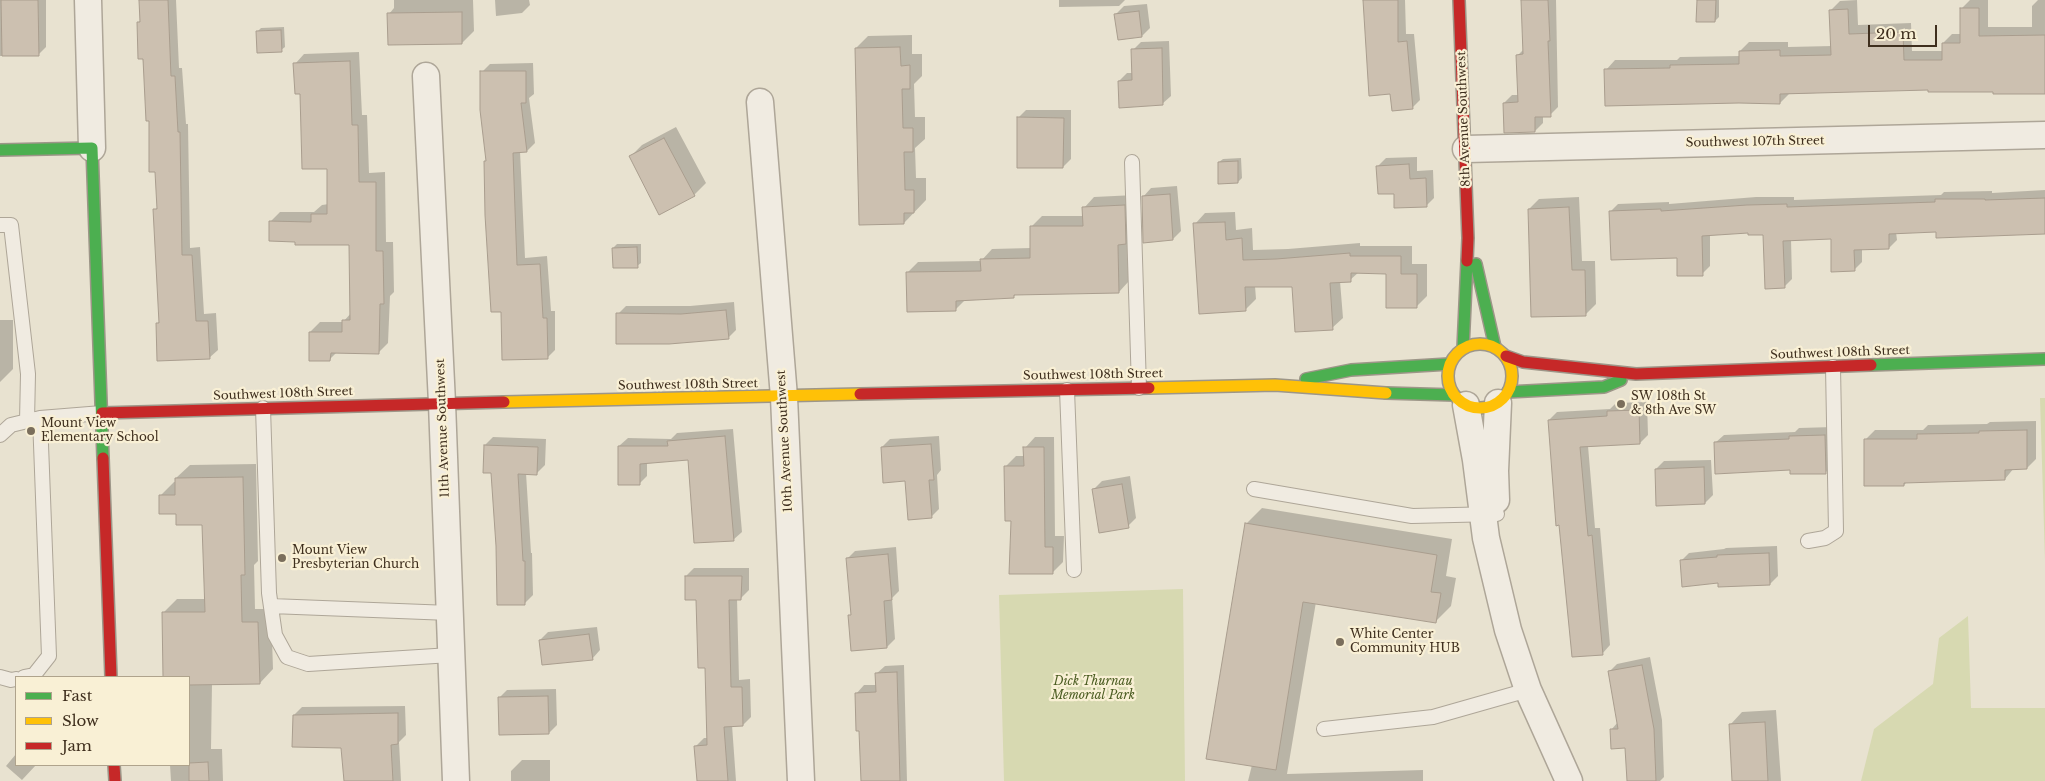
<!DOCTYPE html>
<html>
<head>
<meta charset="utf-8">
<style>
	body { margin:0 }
	#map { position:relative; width:2045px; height:781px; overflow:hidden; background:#e8e2d0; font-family:"Libre Baskerville",serif }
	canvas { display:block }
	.legend { position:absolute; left:15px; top:676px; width:175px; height:90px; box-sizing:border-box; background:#f9f0d5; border:1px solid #afa38c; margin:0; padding:6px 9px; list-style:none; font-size:15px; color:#3f2f1e }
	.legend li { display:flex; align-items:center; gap:10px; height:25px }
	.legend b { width:25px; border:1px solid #afa38c }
	.scale { position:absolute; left:1868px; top:25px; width:69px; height:22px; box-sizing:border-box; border:2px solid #3f2f1e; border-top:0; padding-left:6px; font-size:15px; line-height:18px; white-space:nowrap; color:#3f2f1e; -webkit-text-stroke:4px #f9f0d5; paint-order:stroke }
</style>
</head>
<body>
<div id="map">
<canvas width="2045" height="781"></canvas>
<ul class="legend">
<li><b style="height:6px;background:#4caf50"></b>Fast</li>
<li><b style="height:6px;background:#ffc107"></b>Slow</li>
<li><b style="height:6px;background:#c62828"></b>Jam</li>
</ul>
<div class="scale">20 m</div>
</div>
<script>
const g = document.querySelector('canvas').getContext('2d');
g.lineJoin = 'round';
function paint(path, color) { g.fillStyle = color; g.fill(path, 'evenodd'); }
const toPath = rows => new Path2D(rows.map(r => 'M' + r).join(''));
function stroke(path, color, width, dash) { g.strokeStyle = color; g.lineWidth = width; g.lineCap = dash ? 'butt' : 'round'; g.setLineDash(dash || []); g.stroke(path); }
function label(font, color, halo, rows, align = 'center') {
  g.font = font + ' "Libre Baskerville",serif'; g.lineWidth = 4.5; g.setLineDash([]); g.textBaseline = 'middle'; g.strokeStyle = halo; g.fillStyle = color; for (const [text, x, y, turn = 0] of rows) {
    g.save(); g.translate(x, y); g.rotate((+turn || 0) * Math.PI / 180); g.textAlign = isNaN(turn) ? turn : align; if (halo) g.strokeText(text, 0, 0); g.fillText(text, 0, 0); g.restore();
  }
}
paint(toPath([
	[2040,398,2045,398,2045,560],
	[1183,589,1185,781,1004,781,999,595],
	[1968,616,1971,708,2045,708,2045,781,1861,781,1874,729,1933,684,1939,638]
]), '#d7d9b1');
paint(toPath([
	[0,0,46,0,46,47,38,55,0,56],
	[140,0,176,0,179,68,182,68,186,124,188,124,190,248,200,247,204,314,216,313,218,350,209,358,157,324,160,321,155,210,158,207,157,171,138,23,141,20],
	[394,0,473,0,474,31,462,43,389,14,394,8],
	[495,0,529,0,530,5,522,13,496,16],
	[1059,0,1125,0,1119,6,1059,7],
	[1364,0,1405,0,1406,34,1414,34,1420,100,1412,108,1391,93,1370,95],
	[1522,0,1556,0,1558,107,1550,115,1543,116,1543,123,1535,131,1504,103,1512,95,1519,95,1518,55,1524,49],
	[1698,0,1719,0,1719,17,1715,21],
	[1857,0,1858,25,1911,23,1912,51,1943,51,1943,43,1952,34,1961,34,1961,9,1970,0,1988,0,1988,27,2032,27,2032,6,2038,0,2045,0,2045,93,1929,89,1789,94,1780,103,1606,70,1615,60,1677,60,1680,57,1740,56,1740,51,1749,42,1788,42,1788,47,1832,46,1831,10,1840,1],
	[1147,4,1150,28,1142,36,1116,14,1124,6],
	[284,27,285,47,281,50,257,32,261,28],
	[912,35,912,54,922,54,922,76,914,84,915,117,925,117,925,139,915,148,916,178,926,178,926,200,904,223,856,48,868,36],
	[1169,41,1171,96,1162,104,1119,81,1127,73,1133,73,1133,50,1141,42],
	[359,52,362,115,367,115,369,173,385,172,386,242,393,242,394,292,390,296,388,343,378,353,337,352,330,359,310,332,320,322,343,322,352,312,350,243,297,241,270,222,280,212,314,212,322,205,329,204,329,168,302,92,295,64,304,54],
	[533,63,534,94,529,98,535,143,527,151,520,151,525,258,547,256,551,311,555,311,555,350,547,358,502,310,485,162,487,159,482,72,490,64],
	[1026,110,1071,110,1071,159,1063,167,1018,118],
	[676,127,706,183,694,195,630,157,642,145],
	[1417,157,1417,171,1433,170,1434,198,1426,206,1395,192,1378,166,1386,158],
	[1241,158,1242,178,1238,182,1219,162,1223,159],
	[1177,186,1181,231,1173,239,1143,197,1151,188],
	[2045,190,2045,233,1937,237,1937,231,1896,232,1897,240,1889,248,1862,249,1862,262,1854,270,1832,238,1791,239,1792,279,1784,287,1764,233,1749,232,1710,234,1710,266,1702,274,1610,212,1618,204,1669,202,1669,204,1756,197,1794,197,1794,200,1941,195,1944,192,1992,191,1992,193],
	[1135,195,1129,281,1119,292,1016,294,1013,297,966,299,955,310,908,272,918,262,981,261,992,249,1031,248,1031,227,1042,216,1084,216,1084,208,1094,197],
	[1579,197,1582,261,1595,261,1596,304,1585,315,1529,209,1539,199],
	[1235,212,1236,230,1252,228,1253,250,1288,249,1360,243,1360,246,1412,246,1412,264,1427,264,1427,296,1416,307,1387,272,1359,272,1350,280,1340,281,1343,318,1332,328,1293,285,1255,286,1256,299,1245,310,1195,224,1205,213],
	[617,244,641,244,641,263,637,266,613,248],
	[734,302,736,330,728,338,618,314,626,306,690,306],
	[0,320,13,320,13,369,0,382],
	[1647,402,1648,435,1640,443,1588,446,1595,528,1600,528,1610,645,1602,654,1560,524,1549,420,1557,412,1610,409,1616,403],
	[2036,421,2036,459,2027,468,2014,468,2005,479,1907,482,1904,485,1865,440,1875,430,1923,430,1928,425,1987,424,1990,422],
	[1833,427,1834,464,1826,472,1791,469,1715,443,1724,435,1795,432,1799,428],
	[733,429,742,532,733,540,689,458,647,462,647,476,639,484,619,446,628,438,671,439,677,433],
	[939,436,941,470,937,475,939,509,931,517,882,447,890,439],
	[493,437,546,439,545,465,537,473,526,473,531,553,532,553,533,595,525,603,497,546,492,472,485,445],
	[1035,437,1054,437,1055,536,1064,536,1063,562,1052,573,1005,467,1016,456,1025,456,1025,448],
	[1711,460,1713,495,1705,503,1656,469,1664,461],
	[256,464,258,561,254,565,255,609,271,609,273,669,260,683,212,684,211,749,222,749,223,781,171,781,170,765,189,765,189,677,164,677,163,613,177,599,206,599,204,523,177,513,160,496,174,482,176,482,176,478,190,465],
	[1130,476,1136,518,1128,526,1094,489,1102,481],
	[1262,508,1452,539,1446,576,1456,578,1451,606,1435,622,1316,602,1287,774,1423,770,1423,781,1248,781,1252,765,1246,524],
	[1777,546,1778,576,1770,584,1719,582,1681,561,1689,553,1724,549,1726,548],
	[896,547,899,591,892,598,895,639,887,647,850,616,852,614,847,559,855,551],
	[694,568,749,568,749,590,741,598,737,598,739,680,750,679,751,717,743,725,732,725,736,781,698,781,696,746,704,738,708,738,707,667,697,598,686,576],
	[597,627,600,650,592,659,540,640,548,632],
	[1650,657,1662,720,1664,777,1660,781,1628,781,1626,747,1611,730,1618,722,1609,672,1617,664],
	[904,665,907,781,862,781,860,730,856,694,864,685,877,685,876,674,885,666],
	[556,689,557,725,549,733,499,698,507,690],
	[405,706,406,735,399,742,401,781,345,781,342,746,294,715,302,707],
	[1776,710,1781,781,1734,781,1730,725,1742,712],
	[16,754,16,765,36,765,22,780,6,766],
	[522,760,550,760,550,781,511,781,511,771]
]), '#0003');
const building = toPath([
	[1,0,38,0,39,56,2,56,1,0],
	[139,0,168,0,171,76,175,76,178,132,180,132,182,255,192,255,196,321,208,321,210,359,157,361,156,323,159,323,153,209,157,209,155,172,149,172,149,121,146,121,143,59,138,59,137,22,140,22,139,0],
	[1363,0,1398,0,1398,42,1407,41,1413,109,1392,111,1390,94,1369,96,1363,0],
	[1521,0,1548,0,1550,41,1548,41,1551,117,1535,117,1535,132,1504,133,1503,103,1518,102,1516,55,1523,54,1521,0],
	[1697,0,1716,0,1715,22,1696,22,1697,0],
	[1960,8,1979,8,1979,36,2045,35,2045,94,1993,94,1993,92,1928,92,1928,90,1780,94,1780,104,1739,103,1605,106,1604,69,1670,68,1670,65,1739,64,1739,51,1780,50,1780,56,1831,55,1829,10,1848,9,1849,34,1903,32,1904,60,1942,60,1942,43,1960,43,1960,8],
	[1139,11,1142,37,1118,40,1114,14,1139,11],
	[462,12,462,44,388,45,387,13,462,12],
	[281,30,282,52,257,53,256,31,281,30],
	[900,47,901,66,910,65,910,89,902,89,903,128,913,128,913,152,904,152,905,190,914,190,914,213,904,213,904,224,859,225,855,48,900,47],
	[1162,48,1163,105,1119,108,1118,81,1132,80,1131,49,1162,48],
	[350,61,352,125,358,125,359,182,376,182,376,251,383,251,384,304,380,304,379,354,331,353,330,361,309,361,309,332,342,332,342,320,350,320,349,245,295,245,295,242,269,241,269,221,311,222,311,214,327,214,327,169,302,169,300,94,295,94,293,63,350,61],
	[480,71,526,71,526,103,521,103,527,152,513,153,517,265,540,264,543,318,547,318,548,359,502,360,501,312,491,312,485,215,484,161,486,161,480,110,480,71],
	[1017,117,1064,118,1063,168,1017,168,1017,117],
	[664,138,695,196,659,215,629,156,664,138],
	[1238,161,1238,183,1218,184,1218,162,1238,161],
	[1409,164,1410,179,1426,178,1427,207,1394,208,1394,194,1378,194,1376,166,1409,164],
	[1170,194,1173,240,1143,243,1142,196,1170,194],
	[2045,198,2045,234,1936,238,1936,232,1889,234,1889,249,1854,250,1855,271,1831,272,1831,239,1783,241,1785,288,1765,289,1763,235,1748,235,1748,233,1702,236,1703,276,1677,276,1677,258,1611,260,1609,211,1661,209,1661,211,1747,205,1787,204,1787,207,1935,202,1935,199,1985,199,1985,200,2045,198],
	[1125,205,1126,244,1118,245,1119,293,1014,295,1014,298,956,301,956,311,907,312,906,272,981,271,980,259,1030,258,1030,226,1083,226,1082,207,1125,205],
	[1569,207,1572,270,1585,270,1586,316,1531,317,1528,209,1569,207],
	[1225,222,1226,240,1242,238,1243,260,1276,259,1350,253,1350,256,1401,256,1401,274,1417,274,1417,308,1386,308,1386,274,1351,273,1351,282,1330,283,1333,330,1295,332,1292,287,1245,287,1246,311,1199,314,1193,223,1225,222],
	[637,247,638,268,613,268,612,248,637,247],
	[726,310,729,339,669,344,616,344,616,313,681,314,726,310],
	[1639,410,1640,444,1580,447,1588,536,1592,535,1603,655,1572,657,1559,525,1556,526,1548,420,1607,416,1607,411,1639,410],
	[2027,430,2027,469,2005,470,2005,480,1904,483,1904,486,1864,486,1864,439,1917,439,1917,434,1979,433,1979,431,2027,430],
	[1825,435,1826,474,1790,474,1790,470,1715,474,1714,442,1789,439,1789,436,1825,435],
	[725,436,734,541,694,543,688,460,640,464,640,485,618,485,618,446,668,446,667,441,725,436],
	[931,444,934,480,929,480,932,518,908,520,905,481,883,483,881,447,931,444],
	[484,445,538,447,537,475,518,474,523,561,525,561,525,605,497,605,496,546,491,473,483,473,484,445],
	[1023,447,1044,447,1045,547,1053,547,1053,574,1009,574,1011,521,1005,521,1004,466,1024,466,1023,447],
	[1704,467,1705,504,1656,506,1655,469,1704,467],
	[243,477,245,575,241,575,242,622,258,622,260,684,189,685,189,677,163,677,162,612,205,612,202,525,176,525,176,514,159,514,159,495,175,495,175,478,243,477],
	[1122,484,1129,528,1099,533,1092,489,1122,484],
	[1245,523,1437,555,1431,592,1441,593,1436,623,1303,602,1276,770,1206,759,1245,523],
	[1769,553,1770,585,1718,587,1718,583,1682,587,1680,560,1717,557,1717,555,1769,553],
	[888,554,892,600,884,601,887,648,851,651,848,615,851,615,846,558,888,554],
	[685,576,742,576,741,600,729,600,731,687,742,687,743,726,724,727,728,781,697,781,694,746,707,745,705,668,698,668,696,600,685,600,685,576],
	[589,634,593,660,542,665,539,640,589,634],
	[1642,665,1654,729,1656,781,1627,781,1625,748,1611,749,1610,729,1618,729,1608,671,1642,665],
	[897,672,900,781,861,781,859,731,856,731,855,693,876,692,875,673,897,672],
	[548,696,549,734,499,735,498,697,548,696],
	[398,713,398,744,391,745,393,781,344,781,341,748,292,747,293,715,398,713],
	[1765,722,1768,781,1732,781,1729,724,1765,722],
	[208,762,209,781,189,781,189,763,208,762]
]);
paint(building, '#ccc0b0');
stroke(building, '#a99d8e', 1);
const lane = toPath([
	[1132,162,1139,388],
	[0,225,11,225,28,374,27,421],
	[1067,390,1074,570],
	[263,408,269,593,275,635,287,657,308,664,451,655],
	[0,435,11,425,40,418,102,413],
	[1254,489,1412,516,1497,514],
	[1808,541,1825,538,1836,531,1833,367],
	[271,606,450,613],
	[0,677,11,680,16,679],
	[24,677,34,675,49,656,40,418],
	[1324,729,1433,717,1528,690]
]);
const street = toPath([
	[88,0,92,148],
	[426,76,442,403,456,781],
	[760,102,784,397,801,781],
	[1466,149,2045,135],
	[1466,405,1476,460,1486,538,1508,630,1528,690,1569,781],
	[1496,500,1495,471,1498,403]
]);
const fast = toPath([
	[0,150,92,148,103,458],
	[1476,264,1495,347],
	[1463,348,1467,261],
	[1871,365,2045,359],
	[1306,379,1351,370,1449,364],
	[1508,392,1604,387,1621,380],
	[1386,393,1454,395]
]);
const slow = toPath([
	'1448 376a32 32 0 1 1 64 0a32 32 0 1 1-64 0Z',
	[1149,388,1275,385,1386,393],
	[504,402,860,394]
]);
const jam = toPath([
	[1459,0,1468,238,1467,261],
	[1506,356,1523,362,1636,374,1871,365],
	[860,394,1149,388],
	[102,413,504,402],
	[103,458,111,677],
	[114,765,115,781]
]);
stroke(lane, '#aea698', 16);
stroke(street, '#aea698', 29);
stroke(fast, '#9d9688', 14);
stroke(slow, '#9d9688', 14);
stroke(jam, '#9d9688', 14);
stroke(lane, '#f0ebe1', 14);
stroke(street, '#f0ebe1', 26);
stroke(fast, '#4caf50', 11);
stroke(slow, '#ffc107', 11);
stroke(jam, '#c62828', 11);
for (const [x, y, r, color] of [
	[1621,404,5,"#7a6e5c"],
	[31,431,5,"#7a6e5c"],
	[282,558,5,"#7a6e5c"],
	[1340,642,5,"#7a6e5c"]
]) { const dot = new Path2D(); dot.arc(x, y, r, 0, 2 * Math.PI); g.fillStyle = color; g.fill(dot); stroke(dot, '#f9f0d5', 2); }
label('12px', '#3f2f1e', '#f9f0d5', [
	["8th Avenue Southwest",1464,119,-92],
	["Southwest 107th Street",1755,142,-1],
	["Southwest 108th Street",1840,353,-2],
	["Southwest 108th Street",1093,375,-1],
	["Southwest 108th Street",688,385,-1],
	["Southwest 108th Street",283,394,-2],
	["11th Avenue Southwest",443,428,-92],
	["10th Avenue Southwest",785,441,-93]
]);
label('12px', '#3f2f1e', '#f9f0d5', [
	["SW 108th St",1631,397],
	["& 8th Ave SW",1631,411],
	["Mount View",41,424],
	["Elementary School",41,438],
	["Mount View",292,551],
	["Presbyterian Church",292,565],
	["White Center",1350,635],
	["Community HUB",1350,649]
], 'left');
label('italic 12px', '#4c5d22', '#f9f0d5', [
	["Dick Thurnau",1093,682],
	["Memorial Park",1093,696]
]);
</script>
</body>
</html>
